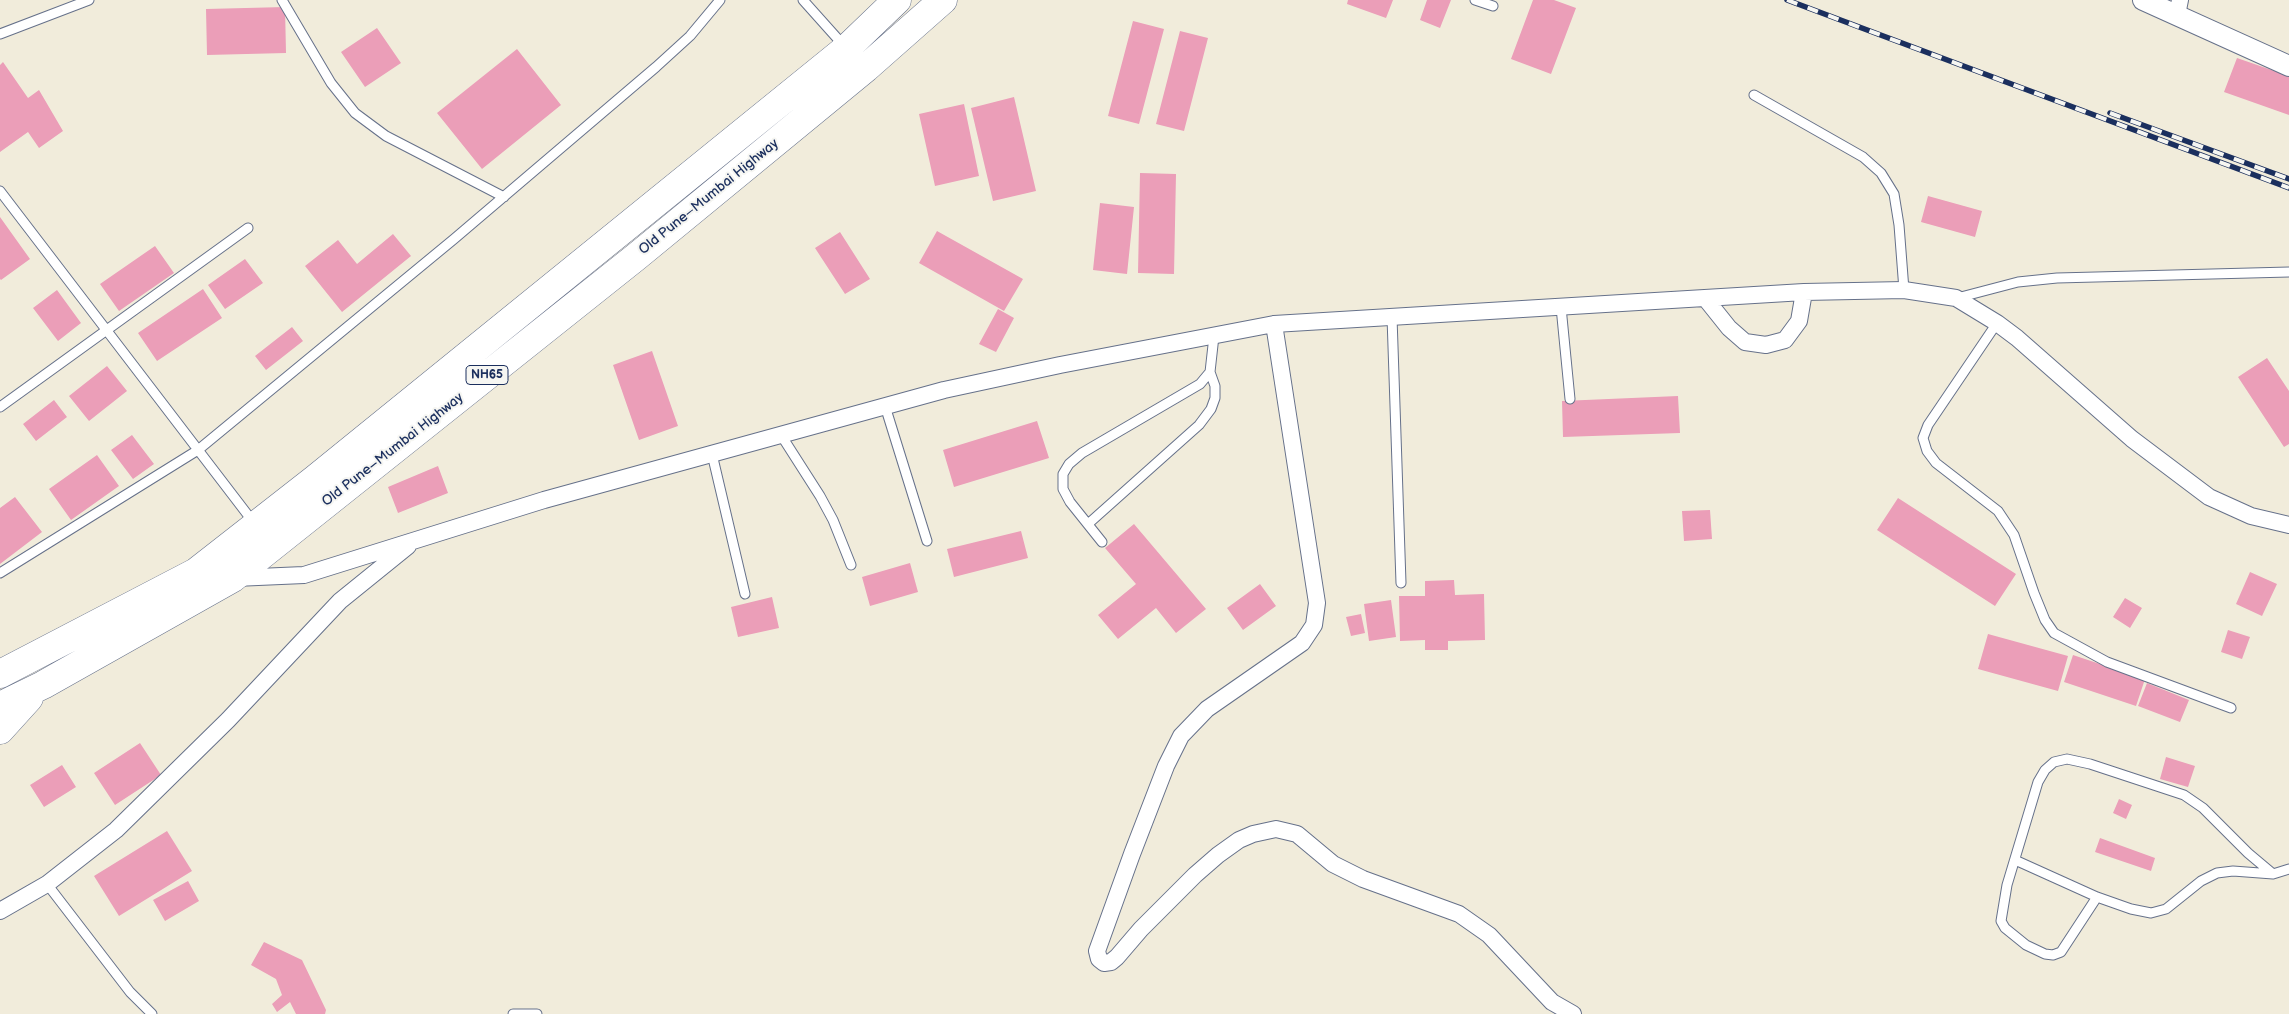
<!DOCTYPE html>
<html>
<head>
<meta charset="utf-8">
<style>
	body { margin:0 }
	canvas { display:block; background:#f1ecdb }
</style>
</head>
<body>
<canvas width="2289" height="1014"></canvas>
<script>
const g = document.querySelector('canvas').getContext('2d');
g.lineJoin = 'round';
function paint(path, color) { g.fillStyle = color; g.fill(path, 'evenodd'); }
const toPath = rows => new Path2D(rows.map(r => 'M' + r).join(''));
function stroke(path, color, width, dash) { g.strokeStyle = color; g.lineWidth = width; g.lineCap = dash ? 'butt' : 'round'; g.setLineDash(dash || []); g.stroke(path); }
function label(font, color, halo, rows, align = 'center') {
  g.font = font + ' "Balsamiq Sans",sans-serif'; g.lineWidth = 4; g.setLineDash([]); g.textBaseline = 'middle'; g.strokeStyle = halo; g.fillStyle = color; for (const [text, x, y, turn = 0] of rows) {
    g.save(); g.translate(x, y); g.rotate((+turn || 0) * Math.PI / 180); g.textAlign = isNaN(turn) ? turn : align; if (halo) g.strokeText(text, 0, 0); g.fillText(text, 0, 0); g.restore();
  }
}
paint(toPath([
	[1348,0,1393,0,1386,18,1347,4],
	[1427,0,1451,0,1440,28,1420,20],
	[1533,0,1554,0,1576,8,1551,74,1511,59],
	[285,7,286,53,207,55,206,9],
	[1133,21,1164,29,1139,124,1108,116],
	[377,28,401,63,365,87,341,52],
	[1180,31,1208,38,1184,131,1156,124],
	[517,49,561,105,482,169,437,113],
	[2237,58,2289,76,2289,115,2224,92],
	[3,62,28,98,39,90,63,131,39,148,28,132,0,152,0,65],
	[1014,97,1036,191,993,201,971,108],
	[964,104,979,176,935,186,919,114],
	[1140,173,1176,174,1174,274,1138,273],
	[1928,196,1982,211,1975,237,1921,222],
	[1100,203,1134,207,1127,274,1093,270],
	[0,217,30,259,1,280,0,279],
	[937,231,1023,279,1004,311,919,263],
	[840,232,870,279,845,294,815,248],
	[393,234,411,256,342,312,305,266,338,240,357,264],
	[155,246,174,273,119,311,100,284],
	[245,259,263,283,225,309,208,285],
	[203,289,222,318,157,361,138,333],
	[57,290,81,323,58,341,33,308],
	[998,309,1014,318,996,352,979,344],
	[292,327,303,341,266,370,255,356],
	[652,351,678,426,639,440,613,365],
	[2267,358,2289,391,2289,444,2284,447,2238,377],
	[107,366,127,391,89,421,69,396],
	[1678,396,1680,433,1563,437,1562,401],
	[54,400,67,417,36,441,23,424],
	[1037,421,1049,458,954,487,943,450],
	[132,435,154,464,133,479,111,450],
	[97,455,119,486,71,520,49,489],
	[438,466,448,493,398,513,388,487],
	[15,497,42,532,0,564,0,508],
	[1898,498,2016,574,1995,606,1877,530],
	[1710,510,1712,539,1684,541,1682,511],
	[1134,524,1206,609,1176,633,1156,608,1118,639,1098,615,1136,584,1105,548],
	[1021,531,1028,558,954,577,947,549],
	[910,563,918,592,870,606,862,577],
	[2250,572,2277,584,2262,616,2236,604],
	[1454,580,1455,595,1484,594,1485,640,1448,641,1448,650,1425,650,1425,640,1400,641,1399,596,1425,596,1425,581],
	[1260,584,1276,606,1243,630,1227,608],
	[772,597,779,628,738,637,731,607],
	[2125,598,2142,608,2130,628,2113,617],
	[1391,600,1396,637,1369,641,1364,604],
	[1361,614,1365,633,1351,636,1346,617],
	[2228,630,2250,637,2242,659,2221,652],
	[1988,634,2068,656,2058,691,1978,669],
	[2073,655,2145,679,2136,706,2064,682],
	[2147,683,2189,700,2180,722,2138,706],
	[140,743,161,775,115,805,94,773],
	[2166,757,2195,766,2188,787,2160,779],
	[62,765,76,787,44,807,30,785],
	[2119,799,2132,805,2126,819,2113,813],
	[167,831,192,871,119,916,94,876],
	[2100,838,2155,858,2151,871,2095,852],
	[188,881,199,901,165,921,153,900],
	[264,942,302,960,326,1010,325,1014,296,1014,290,1002,277,1012,272,1004,282,995,276,979,251,965]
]), '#eb9eb8');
const service = toPath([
	[282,0,331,83,355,113,386,136,504,197],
	[803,0,845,47],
	[1475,0,1493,6],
	[0,34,89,0],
	[1754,95,1863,157,1881,173,1894,194,1899,225,1904,290],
	[0,191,254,523],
	[1957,298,2018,282,2057,278,2289,272],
	[1561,307,1570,399],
	[1392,317,1401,583],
	[1997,323,1928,425,1923,438,1927,451,1936,463,1998,511,2014,535,2034,593,2045,620,2054,633,2107,662,2231,708],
	[885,406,927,541],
	[0,407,248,228],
	[781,435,820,496,833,520,851,565],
	[712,454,745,594],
	[1088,524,1199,425,1211,409,1215,398,1215,386,1210,372],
	[1102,542,1070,502,1063,489,1063,474,1069,464,1082,453,1200,384,1210,372,1214,336],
	[0,573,198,450,454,239,656,67,690,36,720,0],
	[2015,860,2097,897,2131,909,2151,913,2166,909,2201,881,2217,873,2233,871,2273,874,2289,869],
	[47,884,130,992,152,1014],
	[2097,897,2061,952,2053,955,2045,954,2026,945,2005,928,2001,921,2007,885,2038,782,2045,770,2054,762,2067,759,2090,764,2184,795,2203,808,2248,853,2273,874],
	[513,1014,537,1014]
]);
const minor = toPath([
	[2177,15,2180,0],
	[1705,298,1729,328,1745,342,1766,345,1785,340,1799,321,1804,292],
	[1274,324,1317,603,1314,625,1302,643,1207,709,1181,736,1166,766,1132,854,1097,951,1099,959,1104,963,1111,962,1117,957,1141,929,1195,875,1218,855,1239,840,1253,834,1276,829,1297,834,1333,864,1363,879,1459,914,1489,935,1552,1002,1573,1014],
	[235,578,304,575,544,500,944,390,1060,365,1274,324,1804,292,1904,290,1956,298,1997,323,2017,338,2132,439,2209,497,2251,516,2289,525],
	[0,911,47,884,116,830,228,720,340,601,408,546]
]);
const tertiary = toPath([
	[2143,0,2289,66]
]);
const trunk = toPath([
	[0,674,196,572,315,479,847,48,897,0],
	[0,706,43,685,233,578,636,257,866,68,943,0],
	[0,730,29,698]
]);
stroke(service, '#66718a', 11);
stroke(minor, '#66718a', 18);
stroke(tertiary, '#66718a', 22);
stroke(trunk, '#66718a', 29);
stroke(service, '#fff', 9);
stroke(minor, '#fff', 16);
stroke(tertiary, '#fff', 20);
stroke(trunk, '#fff', 28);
const rail = toPath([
	[1787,0,2289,188],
	[2110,113,2289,179]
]);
stroke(rail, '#1b2f5e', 5.5);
stroke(rail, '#f6f6f2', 4, [11]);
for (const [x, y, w] of [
	[487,375,42]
]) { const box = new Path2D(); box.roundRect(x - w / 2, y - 9.5, w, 19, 4); g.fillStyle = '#f6f6f2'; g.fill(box); stroke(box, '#1b2f5e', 1); }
label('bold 12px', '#1b2f5e', null, [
	["NH65",487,375]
]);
label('14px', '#1b2f5e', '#f6f6f2', [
	["Old Pune–Mumbai Highway",709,197,-39],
	["Old Pune–Mumbai Highway",393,450,-38]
]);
</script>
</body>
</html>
